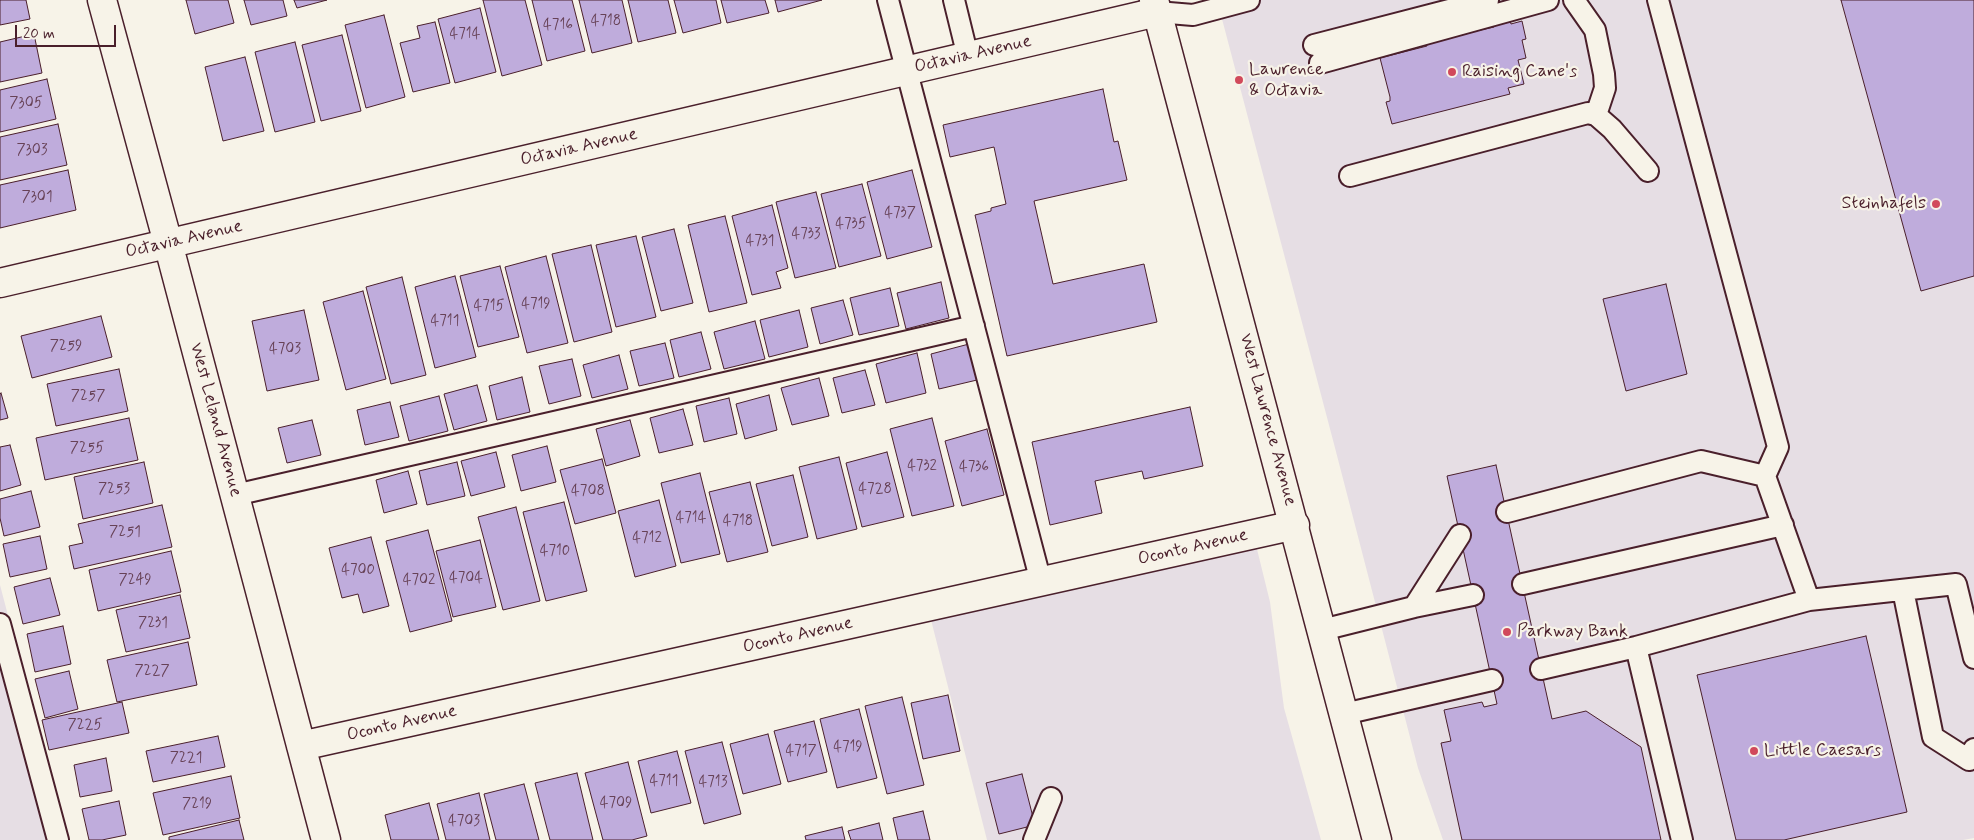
<!DOCTYPE html>
<html>
<head>
<meta charset="utf-8">
<style>
	body { margin:0 }
	#map { position:relative; width:1974px; height:840px; overflow:hidden; background:#f7f3e8; font-family:Mynerve,sans-serif }
	canvas { display:block }
	.scale { position:absolute; left:15px; top:25px; width:101px; height:22px; box-sizing:border-box; border:2px solid #4a1f2b; border-top:0; padding-left:6px; font-size:15px; line-height:18px; white-space:nowrap; color:#4a1f2b; -webkit-text-stroke:4px #f7f3e8; paint-order:stroke }
</style>
</head>
<body>
<div id="map">
<canvas width="1974" height="840"></canvas>
<div class="scale">20 m</div>
</div>
<script>
const g = document.querySelector('canvas').getContext('2d');
g.lineJoin = 'round';
function paint(path, color) { g.fillStyle = color; g.fill(path, 'evenodd'); }
const toPath = rows => new Path2D(rows.map(r => 'M' + r).join(''));
function stroke(path, color, width, dash) { g.strokeStyle = color; g.lineWidth = width; g.lineCap = dash ? 'butt' : 'round'; g.setLineDash(dash || []); g.stroke(path); }
function label(font, color, halo, rows, align = 'center') {
  g.font = font + ' Mynerve,sans-serif'; g.lineWidth = 4.5; g.setLineDash([]); g.textBaseline = 'middle'; g.strokeStyle = halo; g.fillStyle = color; for (const [text, x, y, turn = 0] of rows) {
    g.save(); g.translate(x, y); g.rotate((+turn || 0) * Math.PI / 180); g.textAlign = isNaN(turn) ? turn : align; if (halo) g.strokeText(text, 0, 0); g.fillText(text, 0, 0); g.restore();
  }
}
paint(toPath([
	[1217,0,1974,0,1974,838,1963,840,1443,840,1418,768,1334,444],
	[1254,537,1270,602,1284,708,1321,840,987,840,929,612],
	[0,585,67,840,0,840]
]), '#e6dee4');
const building = toPath([
	[0,0,26,0,30,19,0,25,0,0],
	[186,0,228,0,234,23,195,34,186,0],
	[244,0,283,0,287,16,251,25,244,0],
	[294,0,327,0,297,8,294,0],
	[483,0,525,0,542,65,502,76,483,0],
	[532,0,572,0,585,51,547,61,532,0],
	[579,0,622,0,632,43,592,53,579,0],
	[628,0,668,0,676,33,638,42,628,0],
	[674,0,716,0,721,23,683,33,674,0],
	[721,0,765,0,769,13,727,23,721,0],
	[775,0,822,0,778,12,775,0],
	[1841,0,1974,0,1974,276,1921,291,1841,0],
	[480,8,496,72,455,83,438,19,480,8],
	[384,15,405,97,366,108,345,25,384,15],
	[1510,20,1511,24,1522,21,1526,39,1522,40,1526,58,1518,60,1524,84,1508,88,1510,94,1392,124,1386,102,1390,101,1390,97,1380,58,1427,46,1426,42,1494,27,1493,24,1510,20],
	[435,22,450,83,413,92,400,43,420,38,417,26,435,22],
	[34,34,42,73,0,82,0,42,34,34],
	[342,35,361,111,321,121,302,45,342,35],
	[295,42,315,122,275,132,255,52,295,42],
	[245,57,264,131,223,141,205,67,245,57],
	[47,79,56,119,0,132,0,90,47,79],
	[1103,89,1114,142,1118,141,1127,180,1034,201,1053,284,1144,264,1157,322,1007,356,975,215,991,211,991,208,1006,204,994,147,950,157,943,125,1103,89],
	[58,124,67,165,0,180,0,137,58,124],
	[68,170,76,210,0,228,0,185,68,170],
	[912,170,932,247,887,259,867,182,912,170],
	[862,184,881,256,839,267,821,194,862,184],
	[816,192,836,268,795,278,776,202,816,192],
	[772,205,788,268,776,272,781,288,752,295,732,216,772,205],
	[725,216,747,303,709,312,688,225,725,216],
	[674,229,693,303,661,311,642,237,674,229],
	[636,236,656,317,616,327,596,245,636,236],
	[591,245,612,332,574,342,552,254,591,245],
	[546,256,568,343,527,353,505,267,546,256],
	[500,266,519,337,478,347,460,276,500,266],
	[455,276,476,357,435,368,415,287,455,276],
	[402,277,426,375,391,384,366,287,402,277],
	[941,282,949,318,906,329,897,293,941,282],
	[1666,284,1687,374,1626,391,1603,299,1666,284],
	[890,288,899,326,859,335,850,298,890,288],
	[363,291,386,379,346,390,323,302,363,291],
	[843,300,853,335,820,344,811,308,843,300],
	[304,310,319,380,267,391,252,321,304,310],
	[799,310,808,347,769,357,760,320,799,310],
	[101,316,112,357,32,378,21,336,101,316],
	[755,321,765,359,724,369,714,332,755,321],
	[701,332,711,369,679,377,670,340,701,332],
	[665,343,674,378,639,386,630,351,665,343],
	[969,344,977,380,939,389,931,354,969,344],
	[917,353,926,393,886,403,876,364,917,353],
	[619,355,628,389,592,398,583,365,619,355],
	[572,359,581,396,549,404,539,366,572,359],
	[119,369,128,411,56,426,47,384,119,369],
	[865,370,875,405,842,413,833,378,865,370],
	[522,377,530,412,497,420,489,386,522,377],
	[819,378,829,416,792,425,781,388,819,378],
	[477,385,487,421,454,430,444,394,477,385],
	[1,393,8,418,0,420,0,394,1,393],
	[769,395,777,430,745,439,736,404,769,395],
	[439,396,448,431,409,441,400,406,439,396],
	[729,398,737,434,704,442,696,406,729,398],
	[390,402,399,437,365,445,357,410,390,402],
	[1190,407,1203,466,1144,479,1142,471,1095,481,1102,513,1050,525,1032,442,1190,407],
	[683,409,693,445,659,453,650,418,683,409],
	[129,418,138,460,45,480,36,438,129,418],
	[932,418,954,506,912,516,890,429,932,418],
	[312,420,321,455,287,463,278,428,312,420],
	[630,420,640,456,606,466,596,429,630,420],
	[987,429,1004,495,962,506,945,441,987,429],
	[10,445,21,485,0,491,0,447,10,445],
	[547,446,556,482,521,491,512,455,547,446],
	[496,452,505,487,471,496,461,461,496,452],
	[887,452,904,517,862,527,846,463,887,452],
	[839,457,857,529,817,539,799,467,839,457],
	[602,459,616,513,575,524,560,470,602,459],
	[144,462,153,503,83,519,74,477,144,462],
	[457,462,465,496,427,505,419,471,457,462],
	[1496,465,1552,719,1586,711,1641,747,1661,840,1462,840,1441,743,1451,741,1444,710,1482,702,1484,707,1497,704,1447,476,1496,465],
	[408,471,417,504,384,513,376,480,408,471],
	[700,473,720,554,681,563,661,483,700,473],
	[793,475,808,537,772,546,756,484,793,475],
	[750,482,768,552,727,562,709,492,750,482],
	[31,491,40,527,4,536,0,518,0,499,31,491],
	[659,500,676,566,635,577,618,511,659,500],
	[564,502,587,591,546,601,523,512,564,502],
	[162,505,172,547,74,569,69,546,83,543,78,524,162,505],
	[516,507,540,601,503,610,478,517,516,507],
	[428,530,452,621,410,632,386,541,428,530],
	[40,536,47,569,10,577,3,544,40,536],
	[371,537,389,606,363,613,358,594,342,598,329,548,371,537],
	[480,540,496,607,453,617,436,551,480,540],
	[171,551,181,592,98,611,89,570,171,551],
	[50,578,60,615,23,624,14,587,50,578],
	[180,595,190,638,126,652,116,610,180,595],
	[63,626,71,664,35,672,27,634,63,626],
	[1866,636,1907,812,1784,840,1736,840,1697,675,1866,636],
	[188,642,197,685,117,702,107,660,188,642],
	[69,671,78,709,45,718,35,679,69,671],
	[948,695,960,751,923,759,911,703,948,695],
	[902,697,924,785,887,794,865,706,902,697],
	[122,702,129,733,49,750,42,720,122,702],
	[859,709,877,778,837,788,820,719,859,709],
	[814,721,827,772,788,782,774,731,814,721],
	[768,734,781,784,743,794,730,744,768,734],
	[218,736,225,767,153,782,146,751,218,736],
	[722,742,741,814,704,824,685,751,722,742],
	[677,751,691,803,651,813,638,761,677,751],
	[106,758,112,791,80,797,74,765,106,758],
	[628,762,647,836,632,840,603,840,585,773,628,762],
	[577,773,593,840,550,840,535,783,577,773],
	[1022,774,1035,825,999,834,986,783,1022,774],
	[231,776,240,818,163,835,153,793,231,776],
	[524,784,539,840,496,840,484,794,524,784],
	[479,793,490,840,446,840,437,804,479,793],
	[119,801,126,835,102,840,89,840,82,809,119,801],
	[429,803,439,840,391,840,385,815,429,803],
	[923,811,930,840,898,840,893,818,923,811],
	[239,820,244,840,169,840,169,837,239,820],
	[879,823,883,840,851,840,848,831,879,823],
	[842,827,845,840,806,840,805,836,842,827]
]);
paint(building, '#bfacdc');
stroke(building, '#4a1f2b', 1);
const service = toPath([
	[888,0,1041,582],
	[954,0,968,57],
	[1574,0,1595,30,1604,74,1605,88,1596,115],
	[1658,0,1778,447,1765,476],
	[1157,12,1193,15,1249,0],
	[1314,45,1488,0],
	[1320,63,1548,0],
	[1350,176,1588,113,1596,115,1612,129,1648,171],
	[235,495,974,326],
	[1507,512,1701,461,1765,476,1809,600],
	[1523,584,1783,525],
	[1903,590,1933,737,1969,760,1974,749],
	[1414,607,1473,595],
	[0,624,58,840],
	[1322,630,1414,607,1460,535],
	[1636,647,1682,840],
	[1541,669,1636,647,1809,600,1956,584,1974,658],
	[1344,714,1492,680],
	[1034,840,1051,798]
]);
const minor = toPath([
	[102,0,168,243,326,840],
	[0,283,1157,12],
	[301,746,1295,525]
]);
const secondary = toPath([
	[1154,0,1377,840]
]);
stroke(service, '#4a1f2b', 24);
stroke(minor, '#4a1f2b', 31);
stroke(secondary, '#4a1f2b', 31);
stroke(service, '#f7f3e8', 20);
stroke(minor, '#f7f3e8', 28);
stroke(secondary, '#f7f3e8', 28);
for (const [x, y, r, color] of [
	[1452,72,5,"#d1495b"],
	[1239,80,5,"#d1495b"],
	[1936,204,5,"#d1495b"],
	[1507,632,5,"#d1495b"],
	[1754,751,5,"#d1495b"]
]) { const dot = new Path2D(); dot.arc(x, y, r, 0, 2 * Math.PI); g.fillStyle = color; g.fill(dot); stroke(dot, '#f7f3e8', 2); }
label('15px', '#674257', null, [
	["4718",606,22],
	["4716",558,26],
	["4714",465,35],
	["7305",26,104],
	["7303",32,151],
	["7301",37,198],
	["4737",900,214],
	["4735",851,225],
	["4733",806,235],
	["4731",760,242],
	["4719",536,305],
	["4715",489,307],
	["4711",445,322],
	["7259",66,347],
	["4703",285,350],
	["7257",88,397],
	["7255",87,449],
	["4732",922,467],
	["4736",974,468],
	["7253",114,490],
	["4728",875,490],
	["4708",588,492],
	["4714",691,519],
	["4718",738,522],
	["7251",125,533],
	["4712",647,539],
	["4710",555,552],
	["4700",358,571],
	["4704",466,579],
	["7249",135,581],
	["4702",419,581],
	["7231",153,624],
	["7227",152,672],
	["7225",85,726],
	["4719",848,748],
	["4717",801,752],
	["7221",186,759],
	["4711",664,782],
	["4713",713,783],
	["4709",616,804],
	["7219",197,805],
	["4703",464,822]
]);
label('18px', '#4a1f2b', '#f7f3e8', [
	["Octavia Avenue",973,55,-13],
	["Octavia Avenue",579,148,-13],
	["Octavia Avenue",184,240,-13],
	["West Leland Avenue",215,420,75],
	["West Lawrence Avenue",1267,420,75],
	["Oconto Avenue",1193,548,-13],
	["Oconto Avenue",798,636,-13],
	["Oconto Avenue",402,724,-13]
]);
label('18px', '#4a1f2b', '#f7f3e8', [
	["Lawrence",1249,70],
	["& Octavia",1249,91],
	["Raising Cane's",1462,72],
	["Steinhafels",1926,204,"right"],
	["Parkway Bank",1517,632],
	["Little Caesars",1764,751]
], 'left');
</script>
</body>
</html>
